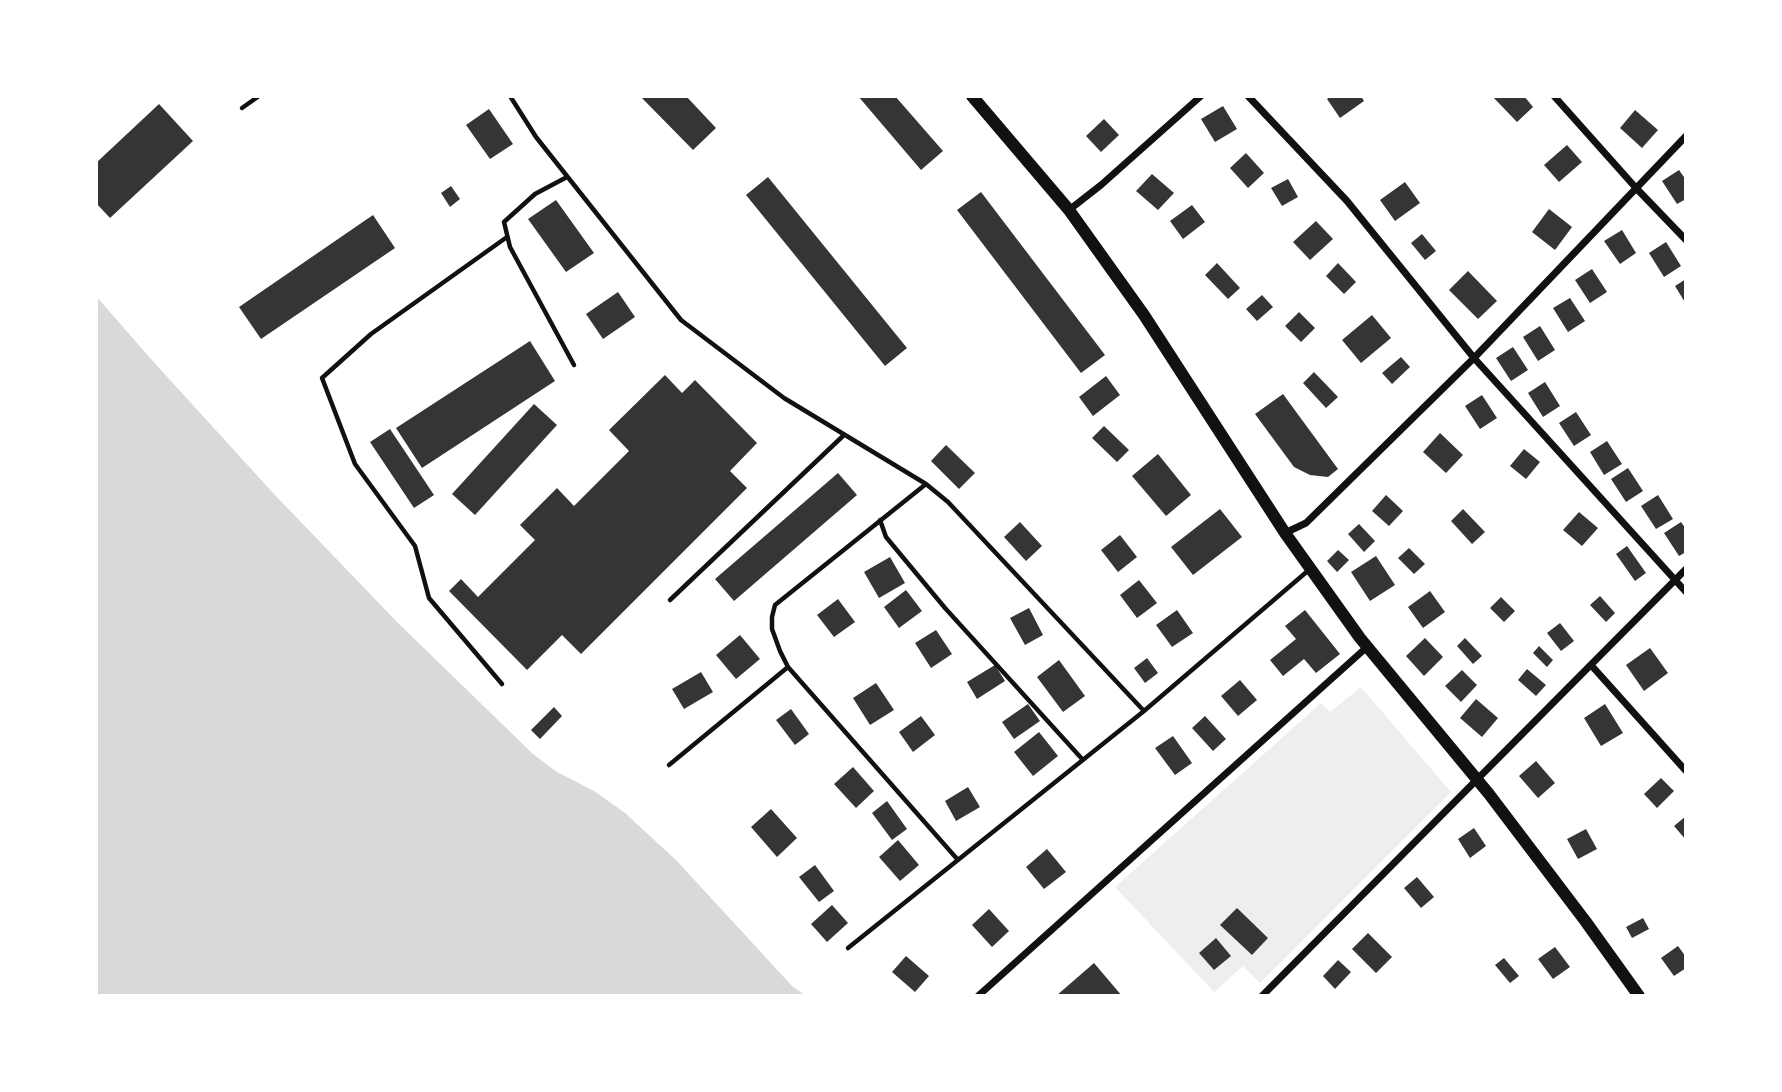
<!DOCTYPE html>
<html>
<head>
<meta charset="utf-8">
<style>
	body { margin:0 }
	#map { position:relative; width:1782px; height:1092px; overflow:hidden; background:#fff; font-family:"PT Sans",sans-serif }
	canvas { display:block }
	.frame { position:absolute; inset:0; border:98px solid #fff; pointer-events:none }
</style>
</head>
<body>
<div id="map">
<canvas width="1782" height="1092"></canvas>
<div class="frame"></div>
</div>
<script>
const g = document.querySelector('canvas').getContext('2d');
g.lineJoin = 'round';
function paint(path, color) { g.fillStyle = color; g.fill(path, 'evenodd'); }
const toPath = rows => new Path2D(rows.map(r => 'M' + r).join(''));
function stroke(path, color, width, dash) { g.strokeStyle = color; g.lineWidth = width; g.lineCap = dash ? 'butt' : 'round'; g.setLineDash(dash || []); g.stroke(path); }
paint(toPath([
	[1361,687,1451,792,1260,983,1243,966,1214,992,1115,887,1321,703,1330,712]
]), '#eee');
paint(toPath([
	[96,296,150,358,274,494,398,623,533,754,557,772,594,791,625,813,676,860,792,986,806,996,96,996]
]), '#d9d9d9');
paint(toPath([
	[640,96,686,96,716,128,693,150],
	[858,96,895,96,943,151,921,170],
	[1331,96,1361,96,1364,101,1340,118,1327,99],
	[1492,96,1524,96,1533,107,1517,122],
	[159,104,193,141,110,218,96,203,96,163],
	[1223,106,1237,129,1215,142,1201,119],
	[489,109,513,144,490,159,466,125],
	[1635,110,1658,130,1642,148,1620,128],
	[1104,119,1119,135,1101,152,1086,136],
	[1567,145,1582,162,1559,182,1544,165],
	[1246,153,1264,173,1248,188,1230,168],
	[1679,170,1686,180,1686,199,1677,204,1662,181],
	[1152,174,1174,193,1158,210,1136,191],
	[768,177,907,348,885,366,746,195],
	[1288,179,1298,197,1282,206,1271,188],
	[1405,182,1420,203,1395,221,1380,200],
	[451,186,460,199,450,207,441,193],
	[981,192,1105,355,1081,373,957,210],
	[556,200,594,253,566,272,528,219],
	[1192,205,1205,222,1183,239,1170,221],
	[1549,209,1572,227,1555,250,1532,232],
	[373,215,395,248,261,339,239,307],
	[1316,221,1333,239,1310,260,1293,242],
	[1622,230,1636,253,1620,264,1604,241],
	[1422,234,1436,251,1425,260,1411,243],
	[1666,242,1681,266,1664,277,1649,253],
	[1217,263,1240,288,1228,299,1205,275],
	[1338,263,1356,282,1344,294,1326,276],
	[1592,269,1607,292,1590,303,1575,280],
	[1468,271,1497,301,1478,319,1449,290],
	[1686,279,1686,304,1675,286],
	[618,292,635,317,603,339,586,314],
	[1262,295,1273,307,1257,321,1246,309],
	[1570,298,1585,321,1568,332,1553,308],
	[1299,312,1315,328,1301,342,1285,326],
	[1372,315,1391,338,1361,363,1342,340],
	[1540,326,1555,350,1538,361,1523,337],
	[530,341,555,381,422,468,396,428],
	[1513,347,1528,370,1511,381,1496,358],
	[1401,357,1410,367,1392,384,1382,373],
	[1314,372,1338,397,1326,408,1303,383],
	[665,375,682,393,695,380,757,443,730,471,747,488,581,654,562,635,527,670,449,591,461,579,478,597,535,540,520,525,557,488,574,506,629,451,609,430],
	[1106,376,1120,395,1093,416,1079,397],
	[1545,382,1560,406,1543,417,1528,393],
	[1283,394,1338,469,1328,477,1310,475,1294,467,1255,414],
	[1482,395,1497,418,1480,429,1465,406],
	[534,404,557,425,475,515,452,494],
	[1576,412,1591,435,1574,446,1559,423],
	[1104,426,1129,450,1117,462,1092,438],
	[390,429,434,495,414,508,370,442],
	[1440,433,1463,455,1446,473,1423,452],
	[1607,441,1622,464,1604,475,1590,452],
	[946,445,975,473,959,489,931,461],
	[1524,449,1540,462,1526,479,1510,466],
	[1158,454,1191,495,1166,516,1132,476],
	[1628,468,1643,491,1626,502,1611,479],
	[838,473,857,495,734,601,715,579],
	[1386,495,1403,511,1389,526,1372,511],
	[1658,495,1673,519,1656,529,1641,506],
	[1220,509,1242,537,1193,575,1171,547],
	[1463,509,1485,532,1472,544,1451,521],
	[1579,512,1598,528,1582,546,1563,530],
	[1020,522,1042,546,1026,561,1004,537],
	[1681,522,1686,529,1686,552,1679,556,1664,533],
	[1359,524,1375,541,1364,552,1348,534],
	[1120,535,1137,557,1118,572,1101,550],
	[1627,546,1646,573,1635,581,1616,554],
	[1409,548,1425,564,1414,574,1398,558],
	[1338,550,1349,560,1337,572,1327,561],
	[1376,556,1395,585,1370,601,1351,572],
	[890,557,905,583,879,598,864,572],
	[1139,580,1157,603,1137,618,1120,595],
	[906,590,922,611,899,628,884,607],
	[1430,591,1445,612,1423,628,1408,607],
	[1600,596,1615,613,1606,622,1590,605],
	[1501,597,1515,611,1504,622,1490,608],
	[838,599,855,622,834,637,817,615],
	[1029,608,1043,635,1025,645,1010,618],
	[1177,610,1193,633,1172,647,1156,625],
	[1305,610,1340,654,1316,673,1304,659,1283,676,1270,660,1296,639,1285,626],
	[1560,623,1574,641,1561,651,1547,633],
	[936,630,952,654,931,668,915,643],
	[740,635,760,659,736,679,716,655],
	[1425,638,1443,657,1424,676,1406,656],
	[1465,638,1482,656,1473,664,1457,646],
	[1539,646,1553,660,1547,667,1533,653],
	[1650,648,1668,673,1644,691,1626,665],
	[1147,658,1158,673,1145,683,1134,668],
	[1059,660,1085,696,1063,712,1037,677],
	[995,665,1005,681,977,699,967,682],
	[1527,669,1546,685,1536,696,1518,680],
	[1462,670,1477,685,1461,702,1445,686],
	[701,672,713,692,684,709,672,689],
	[1240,680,1257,700,1238,716,1221,696],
	[876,683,894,710,870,725,853,698],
	[1476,699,1498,718,1482,737,1460,718],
	[1028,704,1040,721,1014,739,1002,722],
	[1605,704,1623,733,1601,746,1584,718],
	[554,707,562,716,540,739,531,730],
	[791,709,809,734,795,745,776,720],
	[921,716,935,735,913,752,899,732],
	[1205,716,1226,739,1213,751,1192,728],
	[1039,732,1058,756,1033,776,1014,752],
	[1173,736,1192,763,1175,775,1155,748],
	[1536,761,1555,783,1538,798,1519,776],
	[853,767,874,791,856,808,834,784],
	[1661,778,1674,791,1657,808,1644,794],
	[968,787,980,807,956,821,945,801],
	[887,801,907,829,892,840,872,813],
	[771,809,797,838,777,857,751,827],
	[1686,816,1686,840,1674,826],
	[1474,828,1486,846,1470,858,1458,839],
	[1586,829,1597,849,1578,859,1567,839],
	[898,840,919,865,900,881,879,857],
	[1047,849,1066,872,1044,889,1026,867],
	[815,865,834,891,819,902,799,877],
	[1417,877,1434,897,1421,908,1404,888],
	[832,905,848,923,827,942,811,924],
	[1237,908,1268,938,1252,955,1220,925],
	[989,909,1009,931,992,947,972,925],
	[1643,918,1649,929,1632,938,1626,927],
	[1368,933,1392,957,1376,973,1352,949],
	[1216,938,1231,956,1214,970,1199,953],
	[1678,946,1686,957,1686,968,1674,976,1661,958],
	[1555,947,1570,967,1553,979,1538,959],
	[906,956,929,976,915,992,892,972],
	[1504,958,1519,976,1510,983,1495,965],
	[1338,960,1351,972,1335,989,1323,976],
	[1094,963,1122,996,1056,996]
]), '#353535');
stroke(toPath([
	[510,96,536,137,681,320,784,398,926,484,948,502,1144,711],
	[242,108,259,96],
	[567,177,535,194,504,222,510,247,574,365],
	[926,484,775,605,772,617,772,629,780,651,788,667,958,860],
	[880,520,886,537,945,608,1083,760],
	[670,600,844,435],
	[502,684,429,598,415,546,355,464,322,378,371,334,507,237],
	[669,765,788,667],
	[848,948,1144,711,1310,569]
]), '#111', 4.5);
stroke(toPath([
	[1248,96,1347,201,1474,358,1686,592],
	[1554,96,1636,188,1686,240],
	[1069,210,1101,185,1201,96],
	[1285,533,1306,523,1474,358,1686,136],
	[1591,665,1686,771],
	[978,996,1367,647],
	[1262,996,1686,569]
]), '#111', 7);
stroke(toPath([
	[972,96,1069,210,1144,315,1285,533,1360,638,1489,794,1586,922,1639,996]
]), '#111', 12);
</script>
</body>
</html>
